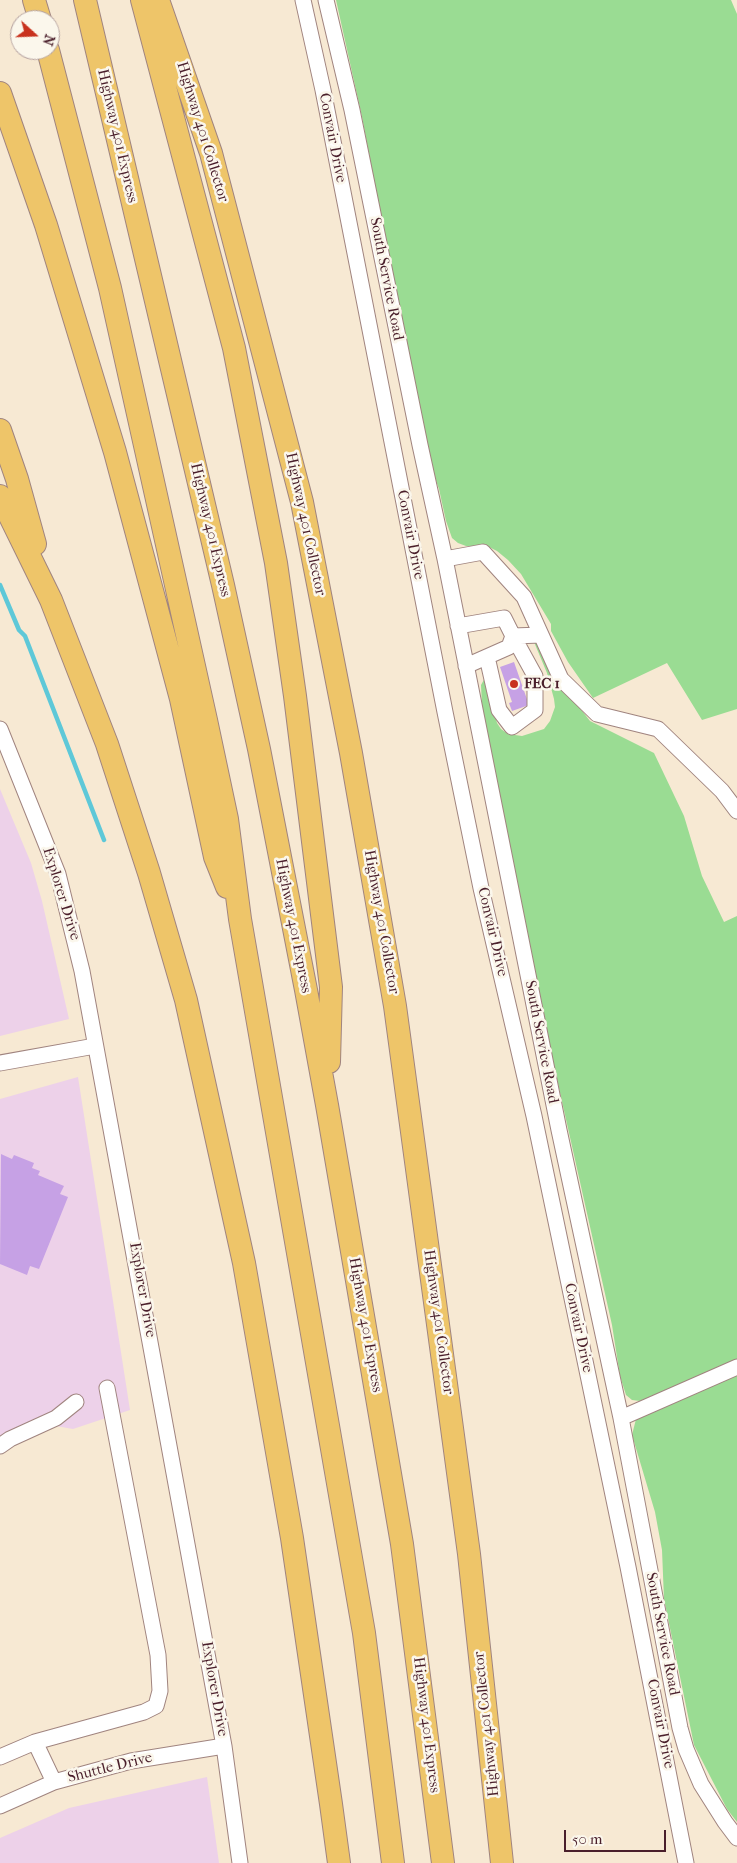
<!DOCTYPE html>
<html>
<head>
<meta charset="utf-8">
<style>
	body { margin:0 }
	#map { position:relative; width:737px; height:1863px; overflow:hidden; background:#f7e9d3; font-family:"IM FELL French Canon",serif }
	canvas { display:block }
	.north { position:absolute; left:10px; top:10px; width:50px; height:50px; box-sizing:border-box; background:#fbf7ec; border:1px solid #b4a19f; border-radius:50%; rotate:110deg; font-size:14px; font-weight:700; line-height:20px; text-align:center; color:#4a1f2b }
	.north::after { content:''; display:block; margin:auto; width:18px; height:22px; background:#c8321e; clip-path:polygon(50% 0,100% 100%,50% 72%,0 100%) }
	.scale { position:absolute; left:564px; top:1830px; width:102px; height:22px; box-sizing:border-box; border:2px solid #4a1f2b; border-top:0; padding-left:6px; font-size:15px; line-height:18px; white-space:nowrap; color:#4a1f2b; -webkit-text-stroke:4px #fbf7ec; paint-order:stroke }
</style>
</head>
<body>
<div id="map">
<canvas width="737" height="1863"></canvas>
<div class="north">N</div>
<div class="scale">50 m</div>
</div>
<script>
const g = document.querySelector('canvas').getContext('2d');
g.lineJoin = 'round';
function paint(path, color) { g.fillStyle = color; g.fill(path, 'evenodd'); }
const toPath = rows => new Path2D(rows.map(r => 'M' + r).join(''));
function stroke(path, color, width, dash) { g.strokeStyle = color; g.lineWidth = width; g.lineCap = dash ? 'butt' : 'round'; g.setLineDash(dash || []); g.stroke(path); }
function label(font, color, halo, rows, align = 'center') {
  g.font = font + ' "IM FELL French Canon",serif'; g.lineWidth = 5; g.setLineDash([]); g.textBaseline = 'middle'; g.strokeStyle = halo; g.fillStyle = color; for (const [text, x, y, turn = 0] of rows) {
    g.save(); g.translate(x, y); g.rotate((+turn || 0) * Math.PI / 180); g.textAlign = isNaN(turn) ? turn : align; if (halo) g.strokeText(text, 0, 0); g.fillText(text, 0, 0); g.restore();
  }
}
paint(toPath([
	[0,789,31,863,42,901,69,1019,0,1036],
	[78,1077,130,1410,73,1429,33,1422,0,1438,0,1099],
	[207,1777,219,1863,0,1863,0,1838,69,1808]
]), '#edd1e9');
paint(toPath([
	[336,0,731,0,737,14,737,709,702,720,667,663,593,698,568,662,551,631,551,624,521,574,508,560,497,551,487,546,466,546,458,543,452,538,446,521,439,489,426,453,362,117],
	[534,642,541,644,576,703,590,721,654,753,684,816,702,876,724,922,737,916,737,1360,640,1401,632,1400,626,1395,620,1376,612,1325,546,1030,482,706,481,685,486,676,497,723,501,729,508,734,522,736,544,729,550,721,555,707,554,699,547,673],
	[737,1373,737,1822,727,1809,694,1745,664,1599,662,1550,655,1512,632,1435,636,1419]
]), '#9adc93');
stroke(toPath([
	[0,585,19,630,25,636,104,840]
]), '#5ec8d8', 4.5);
paint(toPath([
	[514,662,529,705,512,711,509,703,512,702,500,667],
	[1,1154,12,1159,14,1155,34,1163,32,1168,40,1171,38,1175,64,1186,60,1194,68,1197,39,1269,30,1266,27,1275,0,1264]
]), '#c6a1e5');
const minor = toPath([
	[303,0,323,90,445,712,481,888,534,1116,628,1567,686,1863],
	[326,0,352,110,420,445,445,559,559,1130,621,1418,680,1728,686,1749,701,1784,725,1822,737,1838],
	[445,559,483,552,524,597,561,679,597,714,658,729,722,791,737,811],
	[458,626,504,618,513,636,541,635],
	[466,666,509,647,513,636,535,676,535,710,512,727,499,710,487,657],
	[0,729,58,874,82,971,224,1746,240,1863],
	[0,1063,95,1046],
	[621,1418,737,1367],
	[0,1446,10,1439,56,1418,76,1402],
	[0,1757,35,1742],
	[54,1782,35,1742,144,1712,156,1706,160,1691,158,1655,107,1388],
	[0,1806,54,1782,131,1761,224,1746]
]);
const highway = toPath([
	[34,0,40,20],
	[85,0,223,585,259,749,306,990,327,1105,402,1544,443,1863],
	[142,0,234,348,276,563,295,696,331,987,329,1062],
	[158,0,211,153,302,502,351,753,395,1006,469,1554,502,1863],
	[48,50,110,288,206,720,227,819,240,919,364,1633,393,1863],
	[0,93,46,225,115,452,181,699,215,857,227,887],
	[0,430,17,479,35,544],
	[0,496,51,600,107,744,149,873,186,1000,244,1263,292,1538,331,1804,339,1863]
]);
stroke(minor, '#a0847f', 17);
stroke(highway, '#a0847f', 24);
stroke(minor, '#fff', 15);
stroke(highway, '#eec569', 22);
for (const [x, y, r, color] of [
	[514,684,5,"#c8321e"]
]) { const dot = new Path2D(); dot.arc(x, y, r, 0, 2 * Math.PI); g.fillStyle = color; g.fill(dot); stroke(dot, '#fbf7ec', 2); }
label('15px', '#4a1f2b', '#fbf7ec', [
	["Highway 401 Collector",202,132,73],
	["Highway 401 Express",117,136,77],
	["Convair Drive",332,138,79],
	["South Service Road",386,279,79],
	["Highway 401 Collector",305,524,78],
	["Highway 401 Express",210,530,77],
	["Convair Drive",410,535,79],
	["Explorer Drive",61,894,73],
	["Highway 401 Collector",381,922,80],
	["Highway 401 Express",293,926,79],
	["Convair Drive",492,932,77],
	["South Service Road",541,1042,79],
	["Explorer Drive",142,1290,80],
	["Highway 401 Collector",438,1322,82],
	["Highway 401 Express",365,1325,80],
	["Convair Drive",578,1328,78],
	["South Service Road",662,1634,79],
	["Explorer Drive",214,1689,80],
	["Highway 401 Collector",487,1724,-96],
	["Convair Drive",660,1724,79],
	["Highway 401 Express",426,1725,83],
	["Shuttle Drive",110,1768,-14]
]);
label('bold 15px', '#4a1f2b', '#fbf7ec', [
	["FEC 1",524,684]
], 'left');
</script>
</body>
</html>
